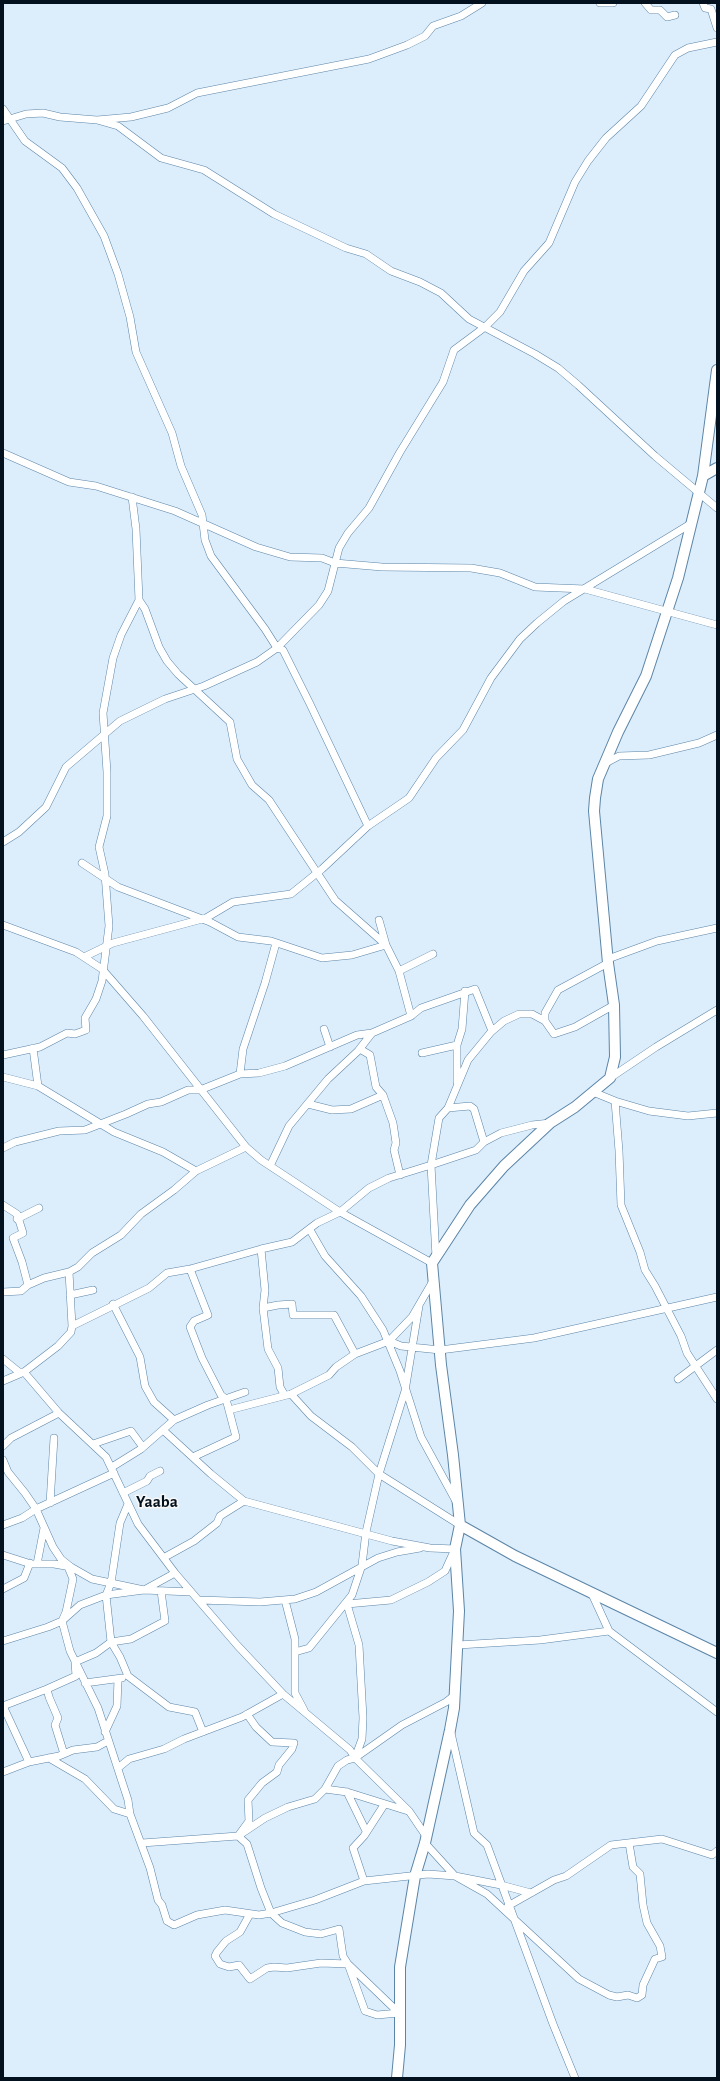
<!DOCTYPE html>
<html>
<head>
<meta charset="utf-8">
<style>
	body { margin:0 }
	#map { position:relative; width:720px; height:2081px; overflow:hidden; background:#dcedfc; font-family:"Alegreya Sans",sans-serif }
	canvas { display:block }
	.frame { position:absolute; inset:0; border:4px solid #03111e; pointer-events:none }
</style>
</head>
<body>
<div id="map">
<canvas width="720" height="2081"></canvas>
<div class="frame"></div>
</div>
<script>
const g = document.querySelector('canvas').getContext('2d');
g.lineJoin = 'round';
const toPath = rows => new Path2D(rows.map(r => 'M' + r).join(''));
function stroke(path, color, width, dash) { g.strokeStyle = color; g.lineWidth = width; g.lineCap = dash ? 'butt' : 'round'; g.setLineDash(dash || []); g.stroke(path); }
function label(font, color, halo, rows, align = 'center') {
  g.font = font + ' "Alegreya Sans",sans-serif'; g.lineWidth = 3; g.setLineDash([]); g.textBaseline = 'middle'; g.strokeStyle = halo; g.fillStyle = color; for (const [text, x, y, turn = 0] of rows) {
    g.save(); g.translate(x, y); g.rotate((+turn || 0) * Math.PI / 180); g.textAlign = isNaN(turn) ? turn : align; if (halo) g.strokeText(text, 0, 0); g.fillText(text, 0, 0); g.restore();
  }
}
const street = toPath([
	[600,3,613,3],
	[645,3,651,10,660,10,667,17,675,15],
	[703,3,705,8,711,9,717,28],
	[3,109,25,141,62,168,77,188,104,236,118,274,130,317,136,352,172,433,181,466,202,515,205,540,211,556,265,629,277,648,283,650,310,704,368,826],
	[97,120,118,126,161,158,204,170,274,214,346,248,366,254,391,271,420,282,441,293,469,319,535,354,558,368,578,385,655,456,717,508],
	[3,121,26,114,43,113,60,117,97,120,131,117,168,108,197,93,369,59,407,45,425,36,433,26,461,16,482,3],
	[3,453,69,482,96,486,175,511,256,547,290,557,322,558,335,563,382,567,471,568,500,573,535,587,585,589,717,625],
	[139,600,145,609,159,647,167,661,178,674,230,722,237,759,252,785,269,800,335,900,386,945],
	[604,764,619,756,649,755,699,743,717,735],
	[3,842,19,832,46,807,66,767,120,721,165,699,204,686,257,662,277,648,319,605,328,591,339,548,348,533,369,508,400,452,443,382,454,350,485,327,500,312,524,271,549,243,575,182,588,161,606,138,641,106,675,55,688,48,717,42],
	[82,863,118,887,210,922,238,937,271,941,322,958,352,955,386,945],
	[379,920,386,945,399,971,411,1016],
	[3,925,76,952,102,969,143,1016,246,1147,261,1160,340,1212,432,1263],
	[84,957,113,943,206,918,233,902,291,894,322,869,368,826,409,798,436,758,463,730,491,678,520,639,537,623,564,601,692,523],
	[608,959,657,941,717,928],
	[399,971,433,954],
	[545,1021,545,1013,558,990,608,963],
	[324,1029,330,1047],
	[33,1048,38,1086],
	[360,1049,370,1055,376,1087,383,1095],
	[422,1053,457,1045],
	[3,1055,40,1047,67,1033,75,1034,86,1030,85,1018,96,999,102,981,109,926,105,874,99,847,107,816,107,772,103,713,113,658,121,635,139,600,136,529,132,497],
	[240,1074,243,1049,265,983,276,943],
	[3,1077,38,1086,114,1132,163,1152,196,1171],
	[610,1078,656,1047,717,1010],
	[457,1082,457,1045,462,1029,465,991],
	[593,1092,615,1101,649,1111,688,1116,717,1113],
	[615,1101,619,1151,621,1205,640,1252,645,1270,655,1286,681,1336,687,1353,717,1399],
	[308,1104,332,1110,351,1109,383,1095,393,1123,396,1143,394,1150,400,1175],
	[448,1108,470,1106,474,1109,484,1142],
	[3,1148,15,1142,59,1131,85,1130,126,1114,148,1104,161,1102,188,1090,200,1090,240,1074,259,1073,285,1066,357,1035,372,1033],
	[270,1166,289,1126,328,1079,358,1051,372,1033,411,1016,421,1008,475,989,492,1031],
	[3,1205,17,1214,23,1233,13,1238,22,1262,28,1285],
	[17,1219,39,1208],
	[310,1230,325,1256,361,1296,383,1330,400,1371,421,1437,457,1503],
	[261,1249,265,1290,263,1308,268,1349,278,1368,280,1387,284,1394],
	[436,1257,431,1165,476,1150,484,1142,501,1133,532,1125,550,1123],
	[190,1269,208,1315,194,1321,190,1327,202,1358,221,1395,226,1399,236,1437,193,1457],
	[3,1292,21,1291,28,1285,44,1278,69,1272],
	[70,1295,93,1290],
	[113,1304,140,1357,145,1386,154,1402,174,1420],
	[263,1308,278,1305,292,1304,293,1315,334,1315,355,1354],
	[72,1326,69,1272,78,1267,92,1253,121,1235,141,1214,174,1190,196,1171,246,1147],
	[389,1341,401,1346,440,1350,534,1338,717,1297],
	[3,1359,19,1372,24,1372,59,1413,106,1457,138,1524,175,1573,237,1645,283,1694,350,1750,355,1758,409,1811,426,1836],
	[678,1379,717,1350],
	[3,1381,24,1372,58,1346,71,1332,72,1326,149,1288,167,1273,190,1269,261,1249,292,1242,317,1223,340,1212,369,1188,389,1178,431,1165,439,1118,448,1108,468,1060,491,1032,504,1021,519,1014,532,1014,545,1021,554,1034,575,1027,614,1005],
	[291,1394,311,1416,352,1447,379,1474,460,1525],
	[229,1410,291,1394,329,1375,336,1367,355,1354,389,1341,412,1317,433,1281],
	[163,1430,211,1474,244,1501,392,1541,430,1548,455,1549,445,1571,428,1582,391,1600,347,1604],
	[93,1444,131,1431,142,1446],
	[3,1446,11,1438,59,1413],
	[3,1460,8,1472,25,1493,36,1509,53,1547,61,1559,71,1567,92,1579,144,1590,175,1573],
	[112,1467,141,1449,174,1420,208,1405,245,1392],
	[123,1493,147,1481,150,1476,160,1471],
	[50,1503,54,1438],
	[128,1504,120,1523,111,1583,106,1595,111,1642,120,1657,128,1676,169,1707,195,1712,203,1732],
	[3,1525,22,1518,36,1509,114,1473],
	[3,1555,31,1564,54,1564,71,1567],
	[165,1557,194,1541,217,1523,220,1516,244,1501],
	[37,1564,44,1528],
	[68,1567,73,1579,66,1612,62,1621,70,1651,98,1708,128,1800,130,1814,150,1868,158,1900,162,1905,167,1921,174,1925,197,1915,225,1910,259,1915,271,1913,315,1900,364,1881,428,1874,455,1876,501,1885,531,1893],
	[3,1589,24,1578,30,1563],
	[592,1594,609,1631,717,1712],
	[199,1600,260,1602,295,1599,316,1592,378,1558,397,1552,420,1548],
	[285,1600,295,1639,295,1652],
	[347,1604,359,1645,363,1718,362,1739,355,1758],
	[3,1641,48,1627,62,1621,80,1605,106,1595,144,1590,191,1592],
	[458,1645,540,1640,609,1631],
	[85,1683,122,1678],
	[3,1706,29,1762],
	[3,1706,47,1689],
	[304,1710,295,1693,295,1652,309,1648,352,1595,362,1565,366,1532,379,1474,405,1391,419,1306],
	[247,1714,256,1727,272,1742,294,1743,292,1749,279,1765,277,1772,262,1783,248,1800,249,1821,238,1836,247,1844,261,1888,271,1913,282,1923,305,1932,321,1934,339,1929,343,1956,348,1964,399,2013],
	[105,1732,117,1706,118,1679],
	[451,1733,474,1833,487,1845,553,2024,575,2078],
	[64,1754,55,1725,58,1718,49,1697,47,1689,76,1676,75,1662,96,1653,111,1642,131,1639,165,1621,161,1591],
	[49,1758,85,1779,114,1809,130,1814],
	[118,1768,129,1759,164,1749,184,1739,242,1717,283,1694],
	[3,1772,29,1762,59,1756,73,1750,97,1747,108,1741],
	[325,1789,347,1792,408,1811],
	[347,1792,366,1831],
	[142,1843,238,1836,265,1818,288,1807,315,1799,325,1789,338,1766,347,1760,355,1758,402,1725,446,1702,455,1695],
	[425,1843,455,1876,487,1894,579,1979,609,1995,617,1997,628,1995,637,1998,642,1995,643,1985,655,1959,662,1957,660,1946,647,1923,643,1905,640,1874,633,1867,629,1843],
	[364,1881,353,1848,364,1836,384,1805],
	[508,1906,554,1880,566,1876,611,1845,662,1839,712,1855,717,1851],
	[250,1914,240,1932,226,1941,217,1952,215,1956,220,1964,229,1967,239,1965,250,1979,267,1968,274,1967,287,1968,321,1963,348,1964,365,2011,377,2015,399,2013]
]);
const secondary = toPath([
	[703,476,717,468],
	[460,1525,515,1556,717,1653],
	[397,2078,400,2045,400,1967,415,1876,425,1843,450,1730,454,1708,459,1611,455,1549,460,1525,453,1455,441,1365,432,1263,470,1205,504,1166,550,1123,575,1107,610,1078,615,1057,614,1005,608,963,594,811,595,798,598,779,618,732,646,676,678,578,703,476,717,370]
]);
stroke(street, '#5b85a7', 8);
stroke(secondary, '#5b85a7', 12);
stroke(street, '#fff', 7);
stroke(secondary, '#fff', 10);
label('bold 17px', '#03111e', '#f8f8f8', [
	["Yaaba",157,1502]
]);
</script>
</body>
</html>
